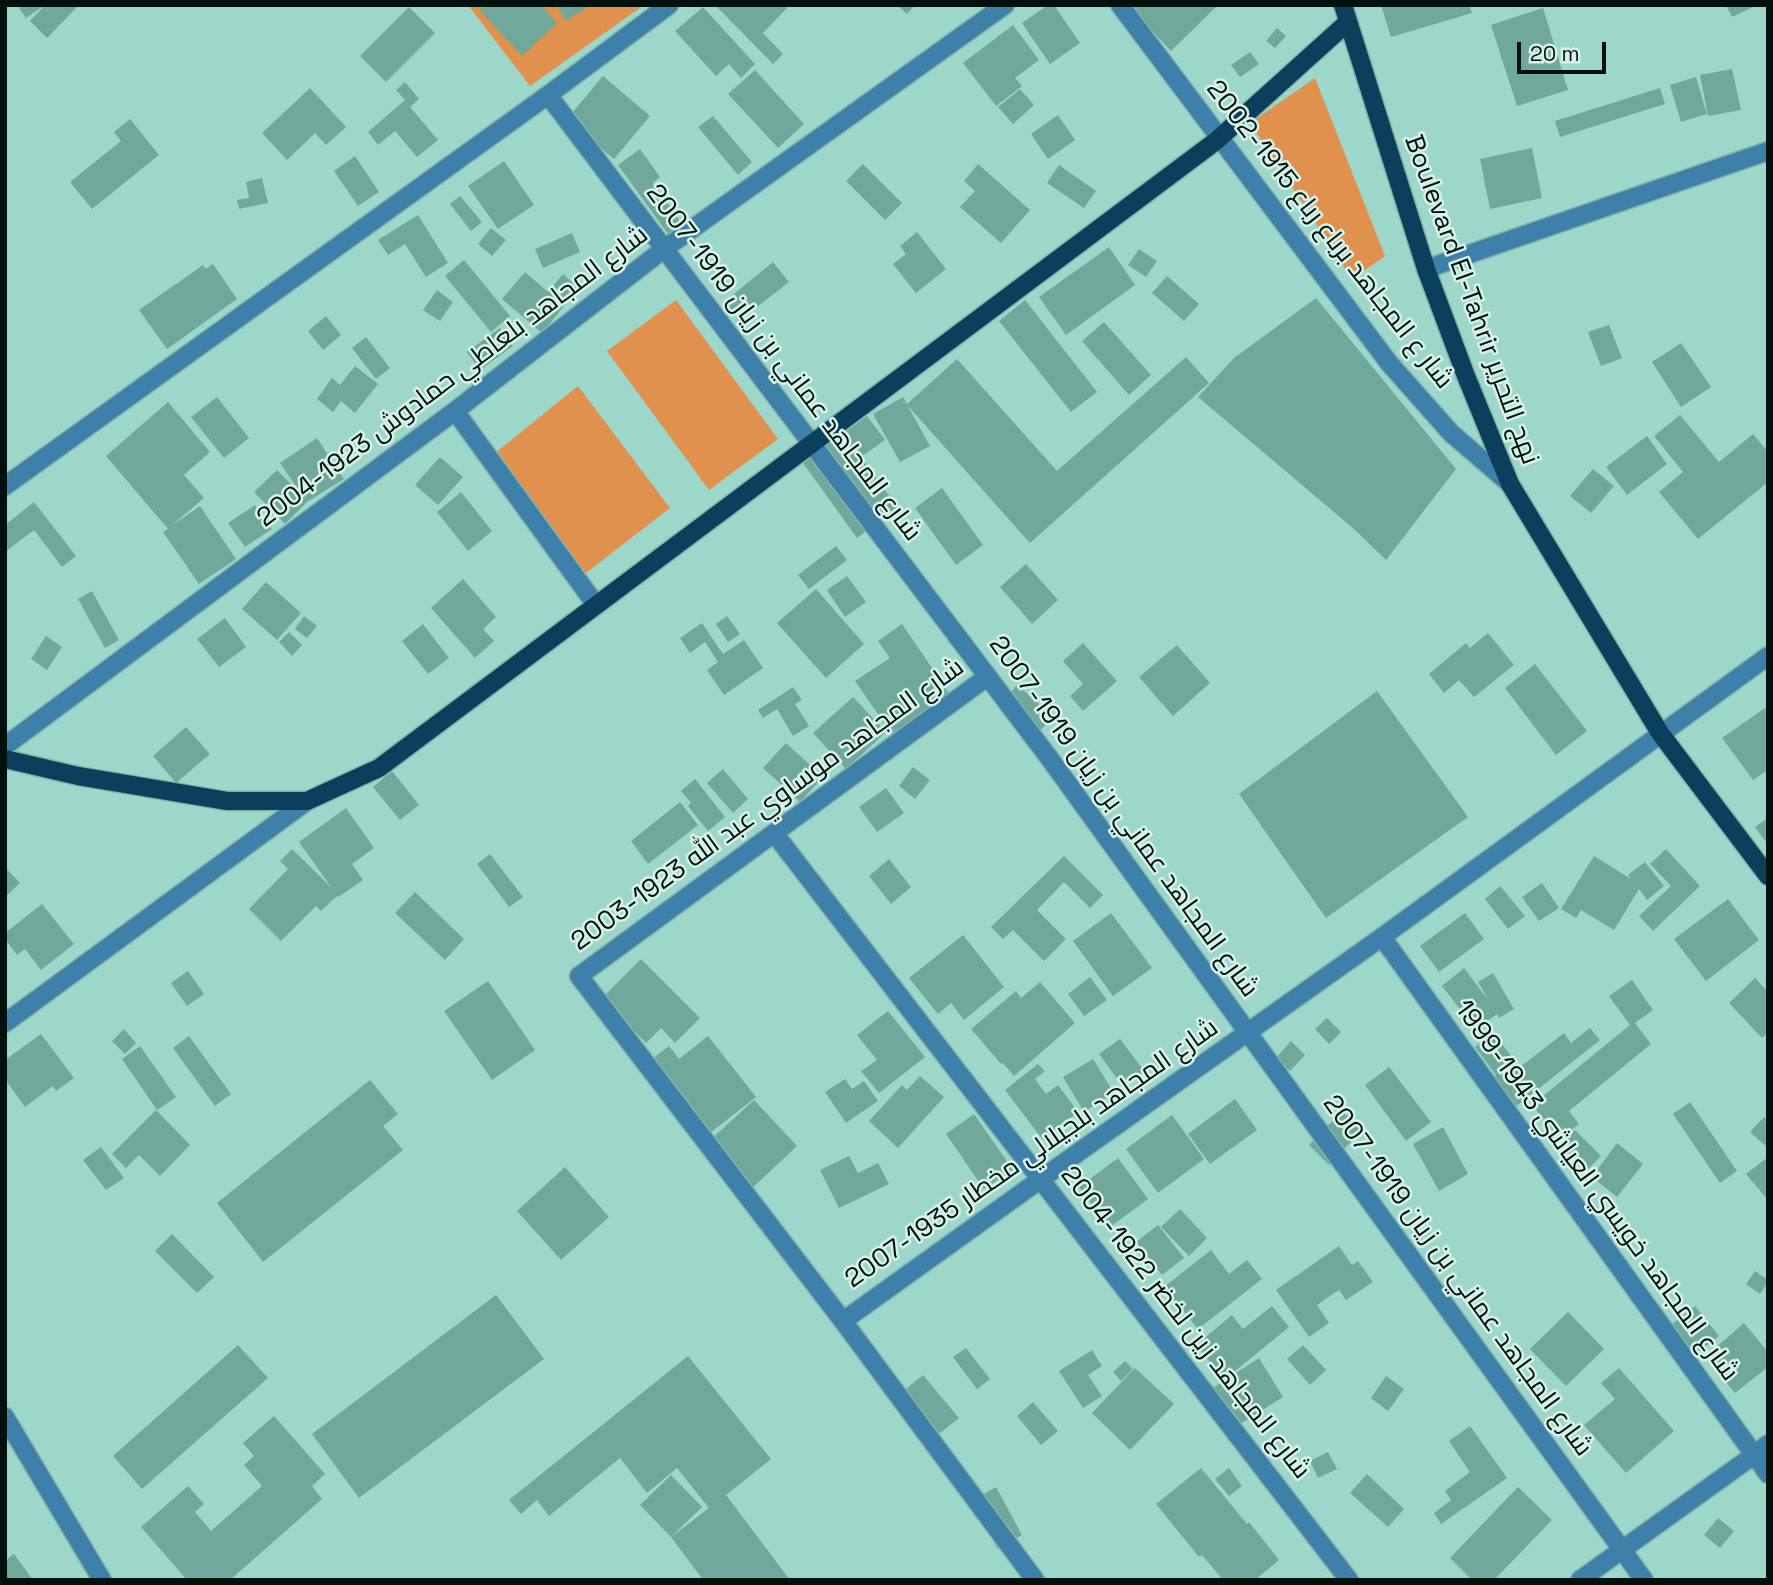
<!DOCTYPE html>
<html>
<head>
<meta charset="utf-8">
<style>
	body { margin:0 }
	#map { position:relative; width:1773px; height:1585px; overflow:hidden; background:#9dd7c9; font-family:"Space Grotesk",sans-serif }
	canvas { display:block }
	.frame { position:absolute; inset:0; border:7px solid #00100c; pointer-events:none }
	.scale { position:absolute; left:1517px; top:42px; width:89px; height:32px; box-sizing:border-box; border:4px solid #00100c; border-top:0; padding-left:9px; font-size:21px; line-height:24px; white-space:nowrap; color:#00100c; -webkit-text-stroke:5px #d5f1ea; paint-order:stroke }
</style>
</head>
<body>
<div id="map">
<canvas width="1773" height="1585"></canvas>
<div class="frame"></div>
<div class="scale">20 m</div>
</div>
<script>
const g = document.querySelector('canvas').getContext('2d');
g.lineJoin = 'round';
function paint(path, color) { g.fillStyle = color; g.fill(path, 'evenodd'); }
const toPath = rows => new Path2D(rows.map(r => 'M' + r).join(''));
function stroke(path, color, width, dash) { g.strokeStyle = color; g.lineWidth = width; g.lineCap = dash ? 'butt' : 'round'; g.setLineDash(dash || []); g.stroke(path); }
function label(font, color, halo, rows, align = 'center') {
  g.font = font + ' "Space Grotesk",Cairo,sans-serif'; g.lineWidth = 5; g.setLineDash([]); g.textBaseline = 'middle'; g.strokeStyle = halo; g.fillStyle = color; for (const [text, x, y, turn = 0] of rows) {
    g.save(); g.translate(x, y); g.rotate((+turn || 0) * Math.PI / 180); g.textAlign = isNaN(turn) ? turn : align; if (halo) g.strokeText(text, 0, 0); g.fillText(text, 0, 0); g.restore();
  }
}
paint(toPath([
	[468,5,644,5,530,86],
	[1315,78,1385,256,1352,279,1250,123],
	[676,300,778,439,709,490,607,351],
	[578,386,670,508,586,573,494,454]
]), '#e1914e');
paint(toPath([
	[17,5,45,5,26,18],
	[45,5,79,5,47,38,30,21],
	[484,5,541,5,557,23,522,56,479,10],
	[556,5,591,5,566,21],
	[719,5,784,5,787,8,763,33,783,54,773,64,717,7],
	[897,5,915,5,907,14],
	[1048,5,1054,5,1080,43,1050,64,1022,23],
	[1127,5,1218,5,1171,51],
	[1381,5,1469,5,1472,13,1391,37],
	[1726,5,1757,5,1732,17],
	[409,7,435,33,386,82,360,56],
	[703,7,755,64,741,78,729,64,716,76,675,31],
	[1543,8,1568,90,1517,106,1491,25],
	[1013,25,1039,60,1015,78,1022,86,996,106,963,63],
	[1277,28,1286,36,1275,48,1266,41],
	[1250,52,1259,64,1240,77,1231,65],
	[1732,69,1741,110,1708,116,1700,75],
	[755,70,804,124,778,148,728,94],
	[603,76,650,116,614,159,566,120],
	[1696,77,1707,114,1681,122,1670,85],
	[405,82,419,99,410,107,438,140,417,157,395,131,378,145,368,132,405,100,396,90],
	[310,88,346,127,326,145,315,133,287,160,262,133],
	[1660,88,1665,104,1560,137,1555,121],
	[1020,89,1034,105,1013,124,998,107],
	[1058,115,1075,140,1048,159,1031,134],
	[713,116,752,162,738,175,698,127],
	[130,119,159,155,92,209,70,182,121,141,114,132],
	[1532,148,1542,198,1490,209,1480,159],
	[640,149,660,177,653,183,682,224,668,234,618,165],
	[355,156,379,192,358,206,334,171],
	[504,161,534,205,498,229,468,186],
	[863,164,902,203,885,220,846,181],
	[978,164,1030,210,1001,243,960,207,975,191,964,181],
	[1059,165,1096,191,1084,208,1047,183],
	[262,178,268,203,239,209,237,200,249,198,246,182],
	[460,196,482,222,471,231,450,204],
	[418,215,448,263,426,277,405,244,388,255,378,240],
	[491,228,506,240,492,256,478,244],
	[917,232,946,269,916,293,893,264,906,254,900,246],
	[572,233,580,252,543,268,535,249],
	[1109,247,1135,285,1066,335,1039,297],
	[1139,249,1157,261,1146,277,1128,265],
	[464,260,510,316,491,332,445,276],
	[773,262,789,282,739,321,724,302],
	[213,264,237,299,167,349,139,310,203,265,206,269],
	[525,272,548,292,563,274,579,288,542,333,502,299],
	[1167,276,1199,304,1184,321,1152,293],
	[437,290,453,302,440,321,423,310],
	[1316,298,1456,469,1386,560,1354,529,1198,397,1234,358],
	[1025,300,1097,392,1071,412,999,321],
	[326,316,341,335,323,350,308,331],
	[1104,322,1151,375,1129,395,1082,341],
	[1609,325,1622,358,1601,366,1588,332],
	[500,328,513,346,480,370,467,352],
	[366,337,390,368,376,379,352,348],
	[1681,343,1711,387,1681,407,1652,362],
	[1186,357,1209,383,1030,543,908,406,930,446,900,462,873,414,903,397,907,404,957,359,1057,471],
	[355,366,378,384,355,413,341,401,333,412,317,399,332,378,340,385],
	[217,397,249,438,224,458,191,417],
	[168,402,210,452,184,475,204,498,171,526,200,506,236,559,199,584,163,532,168,529,106,456],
	[1680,415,1719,462,1753,434,1768,452,1768,482,1698,539,1659,492,1683,472,1654,436],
	[867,416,885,440,861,457,898,508,857,538,803,463],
	[1647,436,1667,464,1627,495,1606,467],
	[317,438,344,479,307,502,285,524,254,492,277,470,302,495,280,463],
	[440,457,463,477,438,505,415,485],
	[1593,469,1614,486,1591,513,1570,496],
	[942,488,983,545,956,565,915,508],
	[461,492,492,531,468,551,437,512],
	[34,502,76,556,62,567,34,530,5,552,5,525],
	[255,505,272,529,245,547,228,523],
	[836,546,847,560,809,589,798,575],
	[1026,564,1058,600,1032,624,1000,587],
	[847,576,866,602,845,617,827,590],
	[463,579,496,617,483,629,494,641,475,658,431,608],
	[266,582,301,613,277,640,242,609],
	[816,589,864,644,826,678,777,623],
	[92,591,119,640,105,648,78,599],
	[304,616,317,626,307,638,295,629],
	[727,616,740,634,728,642,716,624],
	[225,618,246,647,219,667,197,639],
	[702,623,723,654,744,640,763,668,724,695,707,670,718,662,705,642,690,653,680,638],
	[423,624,449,658,428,674,402,641],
	[902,624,951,696,893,736,855,681,890,658,878,641],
	[289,632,302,645,292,656,279,642],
	[1488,633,1514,665,1474,697,1459,680,1444,693,1429,674,1466,643,1470,648],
	[46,636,62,647,47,670,31,659],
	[1083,643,1117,681,1083,711,1070,696,1083,684,1063,661],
	[1177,645,1210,683,1173,716,1139,677],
	[1535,664,1587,731,1556,755,1505,688],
	[1017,685,1053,716,1041,730,1004,700],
	[793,687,802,700,795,704,809,726,793,736,777,709,763,718,758,710],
	[1377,691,1468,817,1326,918,1239,794],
	[853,697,886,732,846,769,813,733],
	[1765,708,1768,712,1768,770,1753,780,1722,738],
	[186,727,210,754,176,783,153,756],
	[786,743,823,777,800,802,763,768],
	[913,767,930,780,915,799,899,786],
	[723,769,748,799,733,813,707,783],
	[392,771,419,805,400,820,373,787],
	[695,779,725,817,708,831,688,806,691,803,681,791],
	[886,788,904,813,877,832,859,807],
	[680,802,698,825,648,864,631,841],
	[346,808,374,848,352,864,363,880,338,897,337,896,321,911,316,906,281,941,249,909,288,869,280,861,292,849,331,887,299,842],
	[1768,818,1768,845,1755,827],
	[1666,849,1700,886,1653,931,1639,916,1671,886,1650,864],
	[490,854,523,897,509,907,477,864],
	[1064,856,1103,895,1090,908,1064,882,1037,910,1066,939,1044,961,1013,930,1003,939,991,927],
	[1594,856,1631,879,1628,875,1645,862,1664,886,1647,900,1639,889,1614,930,1581,910,1576,918,1561,909],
	[889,859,911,887,891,904,869,876],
	[5,867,20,883,5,897],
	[1542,883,1559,908,1539,921,1522,897],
	[1500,886,1525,916,1508,929,1485,899],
	[415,892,464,939,445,960,395,913],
	[1728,899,1759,940,1706,981,1674,939],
	[42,904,74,944,41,970,25,949,17,955,5,939,5,933],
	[1111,913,1152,968,1113,996,1073,941],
	[1465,913,1484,939,1439,972,1420,946],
	[963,935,1004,987,964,1020,951,1003,938,1014,909,978],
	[641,959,700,1018,675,1043,661,1028,646,1043,602,998],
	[1464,968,1489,1001,1478,982,1493,973,1514,1009,1499,1018,1497,1014,1476,1030,1442,986],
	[188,971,204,994,187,1006,171,983],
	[1090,977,1107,1000,1084,1016,1068,994],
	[1755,978,1768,992,1768,1032,1762,1038,1729,1003],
	[1632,980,1653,1010,1635,1023,1651,1044,1569,1111,1579,1124,1560,1139,1532,1105,1630,1025,1609,996],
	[488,981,535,1050,492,1080,444,1011],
	[1040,982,1075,1023,1014,1076,1003,1063,1001,1064,971,1029,1016,991,1021,998],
	[888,1011,925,1057,879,1093,861,1071,877,1060,857,1035],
	[1327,1018,1341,1032,1329,1044,1315,1029],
	[1590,1028,1600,1040,1509,1112,1487,1083,1496,1075,1475,1047,1493,1033,1520,1067,1564,1033,1571,1043],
	[124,1029,136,1043,125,1054,112,1041],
	[41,1034,74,1078,56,1091,53,1086,25,1107,5,1079,5,1060],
	[189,1036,231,1094,215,1106,173,1048],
	[708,1036,756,1097,705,1137,647,1063,669,1046,679,1059],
	[1120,1039,1145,1072,1123,1087,1099,1054],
	[1291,1041,1305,1055,1290,1071,1276,1058],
	[140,1046,176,1097,157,1110,122,1059],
	[1093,1059,1114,1093,1084,1112,1063,1077],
	[1038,1064,1045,1071,1035,1079,1046,1094,1058,1085,1078,1112,1043,1140,1005,1090],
	[1389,1067,1431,1122,1406,1141,1365,1085],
	[920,1076,944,1097,898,1148,869,1121,902,1085,907,1090],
	[845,1079,852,1089,864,1081,878,1101,846,1123,825,1092],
	[370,1080,398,1114,383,1126,403,1150,263,1262,217,1203],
	[1235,1099,1257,1130,1210,1164,1188,1134],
	[754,1100,797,1146,749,1191,706,1144],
	[1690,1102,1737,1171,1720,1183,1673,1114],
	[156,1110,190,1145,160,1176,139,1155,126,1168,112,1154],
	[1342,1111,1362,1130,1329,1165,1309,1145],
	[974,1114,1013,1170,984,1189,946,1134],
	[1172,1115,1204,1159,1158,1193,1126,1149],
	[1764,1117,1768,1121,1768,1148,1750,1132],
	[1443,1127,1468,1174,1439,1191,1413,1144],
	[1575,1130,1601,1156,1586,1171,1560,1145],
	[1617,1143,1643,1164,1617,1197,1592,1177],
	[101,1147,124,1178,106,1190,83,1160],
	[849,1156,858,1173,878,1163,889,1184,839,1208,820,1170],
	[1768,1157,1768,1200,1746,1174],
	[1118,1158,1148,1199,1109,1228,1079,1187],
	[565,1167,609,1217,561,1260,517,1211],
	[1180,1209,1207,1238,1189,1256,1161,1227],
	[1158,1225,1184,1258,1162,1275,1136,1242],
	[172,1234,214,1277,197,1293,155,1251],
	[1339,1246,1352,1265,1358,1261,1373,1282,1346,1300,1339,1290,1317,1305,1329,1323,1309,1337,1276,1290],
	[1211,1250,1229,1274,1247,1260,1262,1279,1198,1329,1164,1287],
	[1755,1271,1768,1280,1768,1282,1760,1294,1746,1284],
	[496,1295,544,1359,359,1498,312,1434],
	[1272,1306,1289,1327,1224,1380,1196,1345,1232,1315,1243,1329],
	[1695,1306,1719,1336,1694,1355,1671,1325],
	[1568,1312,1604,1349,1566,1386,1530,1349],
	[1744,1323,1768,1352,1768,1367,1735,1393,1705,1357],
	[238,1345,268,1378,142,1489,113,1456],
	[1303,1345,1326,1370,1310,1385,1287,1359],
	[966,1348,990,1379,977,1389,953,1357],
	[1092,1350,1102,1366,1088,1375,1102,1396,1083,1408,1059,1371],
	[688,1356,771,1459,726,1495,790,1580,703,1580,671,1537,640,1505,671,1475,702,1507,671,1537,709,1508,677,1468,647,1493,620,1458,549,1516,537,1500,521,1514,509,1500],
	[1259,1358,1283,1397,1237,1426,1213,1388],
	[1125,1361,1133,1369,1121,1381,1113,1372],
	[1135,1368,1174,1404,1130,1450,1092,1413],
	[1619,1368,1674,1431,1626,1473,1584,1425,1615,1399,1601,1383],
	[923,1375,959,1418,930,1441,895,1398],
	[1386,1376,1404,1389,1388,1411,1371,1398],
	[1033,1402,1058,1431,1041,1445,1017,1416],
	[274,1416,325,1474,312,1486,322,1499,230,1580,187,1580,141,1527,188,1486,204,1504,195,1512,211,1531,262,1486,244,1465,254,1456,243,1443],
	[1470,1426,1507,1478,1441,1524,1434,1513,1451,1500,1445,1491,1470,1472,1449,1441],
	[1328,1452,1337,1469,1318,1478,1310,1461],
	[1201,1468,1247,1524,1249,1522,1279,1560,1255,1580,1223,1580,1202,1555,1199,1557,1156,1504],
	[1229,1468,1242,1486,1229,1496,1215,1479],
	[1367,1474,1404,1509,1388,1527,1350,1493],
	[996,1487,1022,1535,997,1548,972,1500],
	[1518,1487,1552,1520,1494,1580,1472,1580,1450,1558],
	[1718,1518,1734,1531,1720,1548,1704,1535],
	[14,1554,33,1580,5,1580,5,1561]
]), '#70a99b');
const minor = toPath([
	[1120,5,1389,363,1451,433,1510,484],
	[548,95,1050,759,1644,1580],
	[1426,269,1768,151],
	[455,411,596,605],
	[5,486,548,95,669,5],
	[987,677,579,976,843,1321,1035,1580],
	[5,746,455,411,664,249,1005,5],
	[774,833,1349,1580],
	[1382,937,1768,1474],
	[5,1023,307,801],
	[843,1321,1055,1169,1382,937,1768,656],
	[5,1417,102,1580],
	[1580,1580,1754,1455,1768,1444]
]);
const major = toPath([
	[1343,5,1426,269,1466,376,1510,484,1660,733,1768,876],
	[5,759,78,776,227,801,307,801,379,768,1216,141,1348,22]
]);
stroke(minor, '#81b3a7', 21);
stroke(major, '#81b3a7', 21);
stroke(minor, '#3d81ab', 18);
stroke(major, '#0b3f5b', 18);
label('26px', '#00100c', '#d5f1ea', [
	["شار ع المجاهد برباع رباع 1915-2002",1329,235,52],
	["Boulevard El-Tahrir نهج التحرير",1471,300,70],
	["شارع المجاهد عماني بن زيان 1919-2007",783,363,53],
	["شارع المجاهد بلعاطي حمادوش 1923-2004",453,377,-37],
	["شارع المجاهد موساوي عبد الله 1923-2003",768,805,-36],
	["شارع المجاهد عماني بن زيان 1919-2007",1123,817,54],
	["شارع المجاهد بلجيلالي مخطار 1935-2007",1032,1154,-35],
	["شارع المجاهد خويسي العياشي 1943-1999",1596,1191,54],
	["شارع المجاهد عماني بن زيان 1919-2007",1457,1276,54],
	["شارع المجاهد زين لخضر 1922-2004",1185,1323,52]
]);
</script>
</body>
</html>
